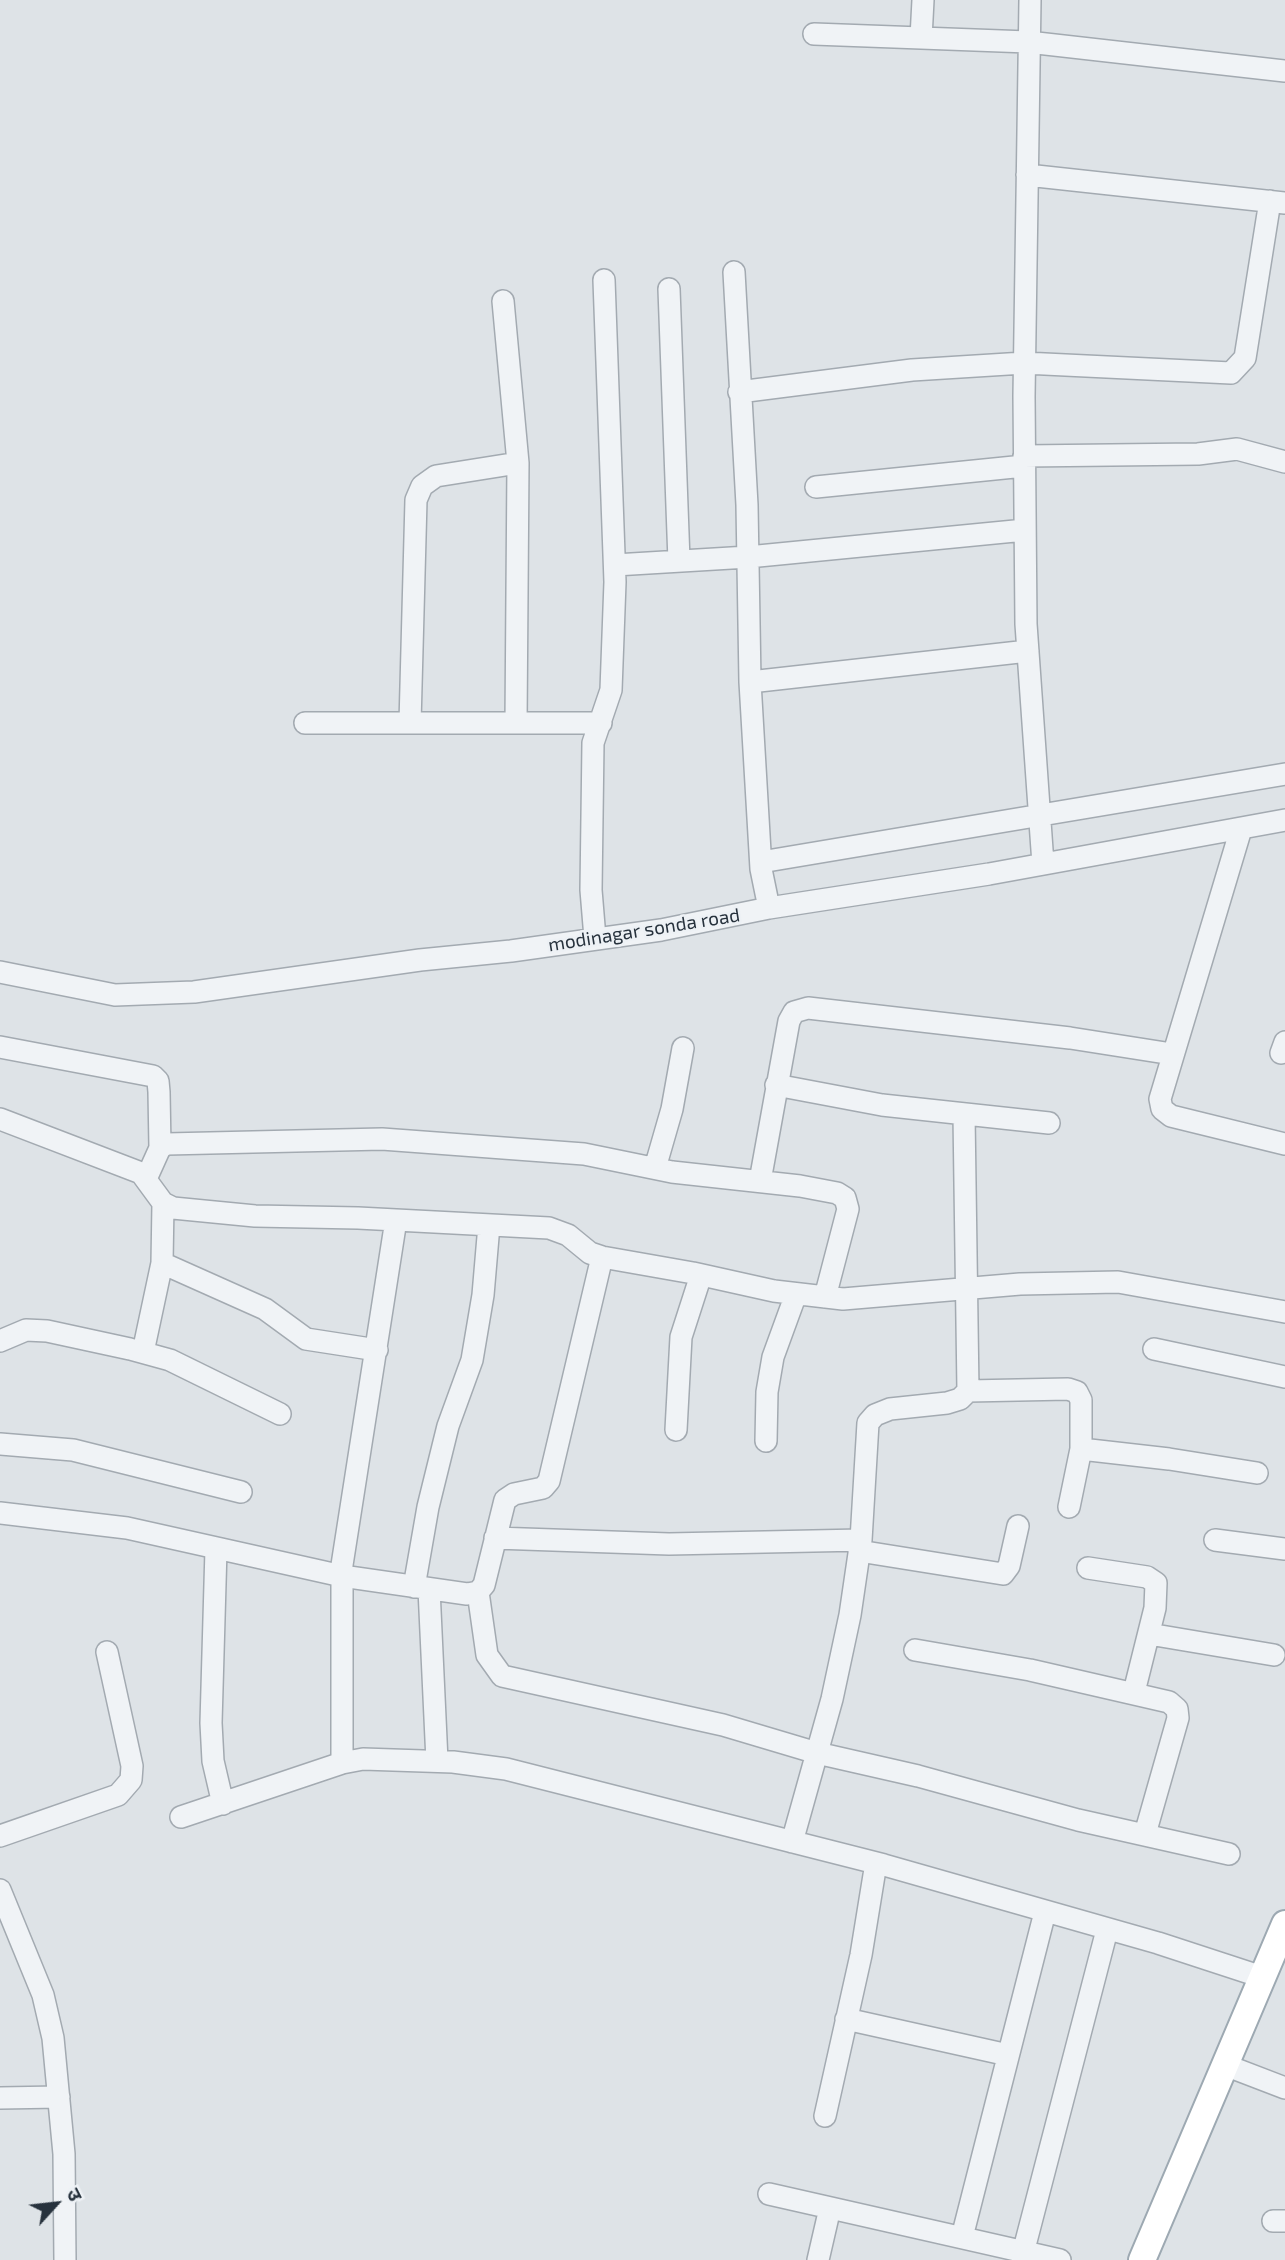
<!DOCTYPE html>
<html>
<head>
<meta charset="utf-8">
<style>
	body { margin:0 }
	#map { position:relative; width:1285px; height:2260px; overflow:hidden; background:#dee3e7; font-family:"Exo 2","Noto Sans Devanagari",sans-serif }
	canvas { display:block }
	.north { position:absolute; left:21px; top:2169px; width:70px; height:70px; -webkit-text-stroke:5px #edf1f5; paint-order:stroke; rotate:63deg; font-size:19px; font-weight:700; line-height:28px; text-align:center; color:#27323d }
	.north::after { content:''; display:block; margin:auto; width:24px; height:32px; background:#27323d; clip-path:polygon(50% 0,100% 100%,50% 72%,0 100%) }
</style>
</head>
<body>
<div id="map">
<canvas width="1285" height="2260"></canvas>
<div class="north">उ</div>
</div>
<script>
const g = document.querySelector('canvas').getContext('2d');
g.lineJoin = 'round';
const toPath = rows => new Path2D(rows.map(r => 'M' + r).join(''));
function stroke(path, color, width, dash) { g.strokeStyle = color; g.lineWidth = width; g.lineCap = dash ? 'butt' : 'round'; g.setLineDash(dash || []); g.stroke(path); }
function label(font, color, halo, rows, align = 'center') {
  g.font = font + ' "Exo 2",sans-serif'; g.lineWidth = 5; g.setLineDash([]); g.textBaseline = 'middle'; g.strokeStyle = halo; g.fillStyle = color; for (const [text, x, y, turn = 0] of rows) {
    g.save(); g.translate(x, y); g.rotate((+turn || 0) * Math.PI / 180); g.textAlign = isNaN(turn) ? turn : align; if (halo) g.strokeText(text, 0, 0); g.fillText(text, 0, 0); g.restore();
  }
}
const minor = toPath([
	[1030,0,1024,396,1026,624,1043,864],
	[814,34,1028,42,1285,71],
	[921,38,923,0],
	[1027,175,1285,203],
	[734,272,747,505,750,682,761,869,769,908],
	[669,289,679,561],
	[503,301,518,463,516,723],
	[739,392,912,370,1024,363,1231,373,1245,358,1270,201],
	[1024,456,1198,454,1237,449,1285,462],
	[816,487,1024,466],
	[615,565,748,557,1025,530],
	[750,682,1028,651],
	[305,723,601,723],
	[410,723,416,500,422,486,436,476,518,463],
	[1241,829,1160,1099,1162,1109,1171,1116,1285,1144],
	[761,862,1285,774],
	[595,938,591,890,593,743,611,690,615,582,604,280],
	[0,972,115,995,194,992,420,960,511,951,661,930,769,908,989,874,1285,820],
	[0,1047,153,1076,158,1081,159,1092,160,1148],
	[1281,1053,1285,1042],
	[776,1085,882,1105,1049,1123],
	[0,1119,141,1173,163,1203,173,1208,255,1216,358,1218,549,1228,568,1235,590,1253,602,1257,693,1273,774,1291,843,1299,1020,1284,1118,1282,1285,1312],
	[655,1168,672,1109,683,1048],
	[146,1179,160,1148,167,1144,382,1139,584,1154,672,1172,800,1186,837,1193,845,1198,848,1209,825,1297],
	[760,1181,789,1021,794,1012,808,1008,1070,1038,1172,1054],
	[162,1263,265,1309,306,1339,377,1350],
	[0,1341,26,1330,47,1331,130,1349,170,1360,280,1414],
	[1154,1349,1285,1377],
	[143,1352,162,1263,163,1203],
	[968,1391,1068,1389,1077,1392,1081,1400,1081,1449,1069,1507],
	[676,1430,681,1337,701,1275],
	[766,1441,767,1392,773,1357,796,1294],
	[0,1444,73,1450,241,1492],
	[1081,1449,1169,1459,1257,1473],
	[0,1513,127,1528,342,1576,467,1594,478,1592,484,1585,505,1500,514,1494,543,1488,549,1481,602,1257],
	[495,1538,669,1544,861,1540],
	[1215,1540,1285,1549],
	[216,1549,211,1723,213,1761,223,1804],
	[859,1551,1003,1574,1009,1566,1018,1526],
	[1088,1568,1147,1577,1156,1583,1155,1608,1134,1692],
	[414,1587,428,1507,448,1426,472,1360,483,1295,489,1225],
	[429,1589,437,1761],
	[478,1592,487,1655,502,1676,723,1725,817,1753,918,1776,1078,1820,1229,1854],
	[1149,1634,1274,1655],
	[915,1650,1030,1670,1169,1702,1177,1709,1178,1718,1145,1834],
	[342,1763,342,1565,396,1220],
	[181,1817,342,1763,363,1759,453,1762,506,1769,884,1865,1158,1943,1262,1977],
	[0,1836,118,1795,131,1780,132,1766,107,1652],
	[792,1842,832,1699,850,1615,861,1540,868,1423,875,1415,890,1409,947,1403,960,1399,968,1391,964,1115],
	[0,1890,43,1995,53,2038,64,2154,65,2260],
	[846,2019,1008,2055],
	[1225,2065,1285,2088],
	[0,2098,59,2097],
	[825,2116,861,1955,876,1863],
	[769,2194,1060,2260],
	[1273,2221,1285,2221],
	[962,2237,1045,1912],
	[1023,2253,1107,1930],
	[818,2260,830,2208]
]);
const major = toPath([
	[1142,2260,1285,1924]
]);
stroke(minor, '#a3aab1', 24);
stroke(major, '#9da9b2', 30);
stroke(minor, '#f0f3f6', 21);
stroke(major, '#fff', 26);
label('19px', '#27323d', '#edf1f5', [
	["modinagar sonda road",644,930,-9]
]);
</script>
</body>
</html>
